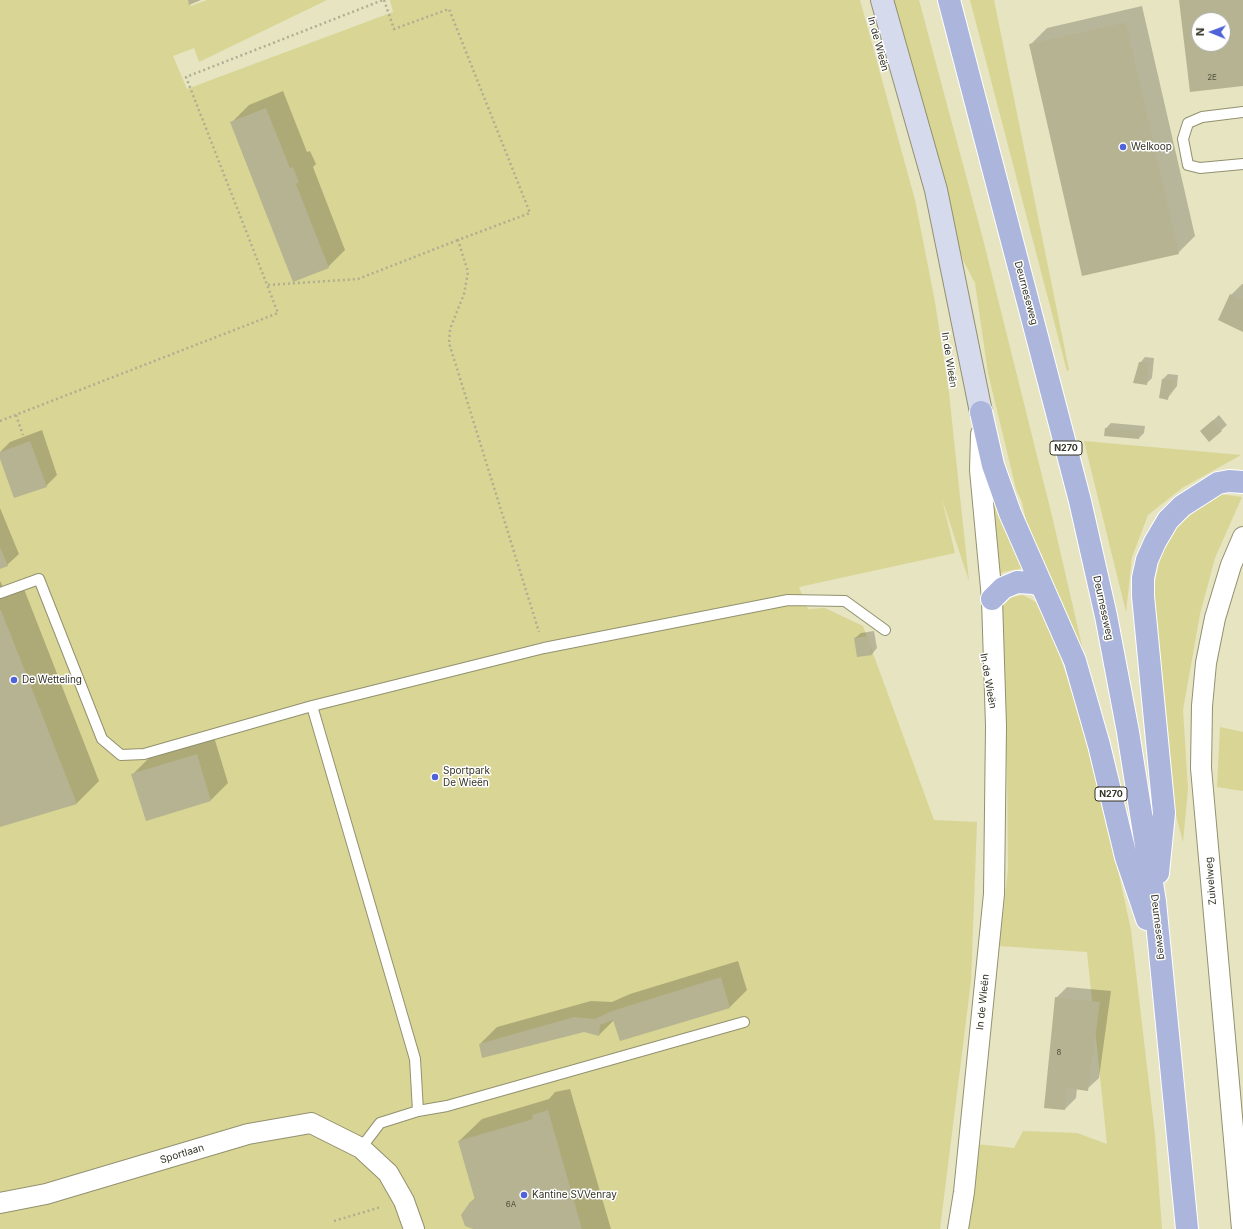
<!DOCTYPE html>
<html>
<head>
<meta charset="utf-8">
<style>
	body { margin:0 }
	#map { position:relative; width:1243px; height:1229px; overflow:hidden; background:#e6e4c1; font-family:Inter,sans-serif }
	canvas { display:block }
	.north { position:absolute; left:1191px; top:12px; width:40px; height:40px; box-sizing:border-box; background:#fff; border:1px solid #adada7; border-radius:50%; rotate:271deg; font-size:11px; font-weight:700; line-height:16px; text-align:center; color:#323224 }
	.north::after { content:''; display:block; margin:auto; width:14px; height:18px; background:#4f63d8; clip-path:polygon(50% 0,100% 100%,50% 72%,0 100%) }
</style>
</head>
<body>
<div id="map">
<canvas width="1243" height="1229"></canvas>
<div class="north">N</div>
</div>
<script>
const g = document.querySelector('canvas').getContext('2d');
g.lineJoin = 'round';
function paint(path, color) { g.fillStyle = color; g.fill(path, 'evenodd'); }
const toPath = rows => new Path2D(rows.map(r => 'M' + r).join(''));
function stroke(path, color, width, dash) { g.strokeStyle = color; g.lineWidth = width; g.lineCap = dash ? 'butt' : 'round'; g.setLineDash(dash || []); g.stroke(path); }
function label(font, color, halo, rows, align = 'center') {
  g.font = font + ' Inter,sans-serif'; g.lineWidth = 3; g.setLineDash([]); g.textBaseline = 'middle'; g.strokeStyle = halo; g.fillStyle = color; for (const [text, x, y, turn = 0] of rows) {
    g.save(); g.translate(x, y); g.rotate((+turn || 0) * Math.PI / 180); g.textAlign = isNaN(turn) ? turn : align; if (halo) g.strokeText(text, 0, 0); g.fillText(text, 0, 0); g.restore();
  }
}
paint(toPath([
	[0,0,188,0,191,6,207,0,327,0,199,62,194,48,173,56,187,89,393,12,390,0,860,0,915,200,935,302,949,393,969,581,942,499,955,553,799,587,808,609,825,608,863,626,934,820,977,822,971,981,940,1229,0,1229],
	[890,0,919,0,984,243,1052,516,1089,676,1031,543,1022,502,1016,489,988,373,975,283,964,262,953,232],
	[970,0,994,0,1069,370,1067,371],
	[1084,441,1241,455,1182,488,1148,515,1132,557,1126,612],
	[991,480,1023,568,1003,572,996,576],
	[1219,494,1242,497,1215,558,1200,614,1183,710,1188,789,1183,842,1173,804,1169,739,1156,632,1154,587,1161,554,1175,529,1194,511],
	[1023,595,1043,606,1078,710,1106,815,1131,930,1155,1135,1162,1229,966,1229,976,1144,1014,1148,1023,1131,1077,1133,1107,1144,1087,952,999,946,1008,869,1007,771,998,610,1012,597],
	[1220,727,1243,732,1243,791,1217,787]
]), '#d9d595');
paint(toPath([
	[1142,6,1195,236,1178,253,1030,45,1047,28],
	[283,91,307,152,310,151,316,164,313,167,345,250,328,267,232,122,249,105],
	[1242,284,1243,284,1243,331,1231,295],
	[1145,357,1154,358,1152,378,1147,383,1134,382,1140,363],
	[1168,374,1178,375,1177,386,1167,399,1163,379],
	[1219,415,1227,425,1209,441,1207,426],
	[1111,423,1145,426,1144,433,1139,438,1106,428],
	[42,430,57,475,46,486,0,456,0,452,10,442],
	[0,508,19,554,7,565,0,568],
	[0,581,7,595,24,589,99,781,77,803,0,826],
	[874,631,877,648,872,654,855,638,861,633],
	[214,737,228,783,211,800,133,774,150,757],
	[738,961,747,990,730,1007,614,1020,599,1035,584,1031,480,1044,497,1027,591,1001,612,1002,630,994],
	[1067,987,1111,991,1099,1078,1087,1089,1077,1088,1076,1098,1065,1109,1056,998],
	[570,1089,611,1229,475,1229,471,1202,476,1197,459,1141,482,1119,549,1099,555,1092]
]), '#0003');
paint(toPath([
	[188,0,201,0,189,5],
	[1179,0,1243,0,1243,86,1190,92],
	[1199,20,1223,20,1223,44,1199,44],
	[1126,22,1179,254,1082,276,1029,44],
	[266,108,290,168,293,167,299,182,296,184,329,268,293,282,230,122],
	[1230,294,1242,300,1243,297,1243,332,1218,320],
	[1139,362,1149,363,1147,385,1133,383],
	[1162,379,1173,380,1172,392,1169,392,1168,400,1159,398],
	[1213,420,1222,431,1209,442,1200,431],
	[1105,428,1140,431,1139,439,1104,436],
	[30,441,47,487,14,498,0,459,0,452],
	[0,547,8,566,0,569],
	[1,610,77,804,0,827,0,611],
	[869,636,872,655,857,657,854,638],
	[197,754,211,801,146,821,131,774],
	[721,977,730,1008,620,1041,613,1020,600,1025,599,1036,584,1032,482,1058,479,1044,574,1017,595,1019,612,1011],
	[1055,997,1100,1002,1088,1091,1067,1088,1065,1110,1044,1108],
	[548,1110,582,1229,473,1229,465,1226,461,1215,470,1202,475,1200,458,1141,533,1119,532,1115]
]), '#b5b391');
const service = toPath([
	[1243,112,1202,117,1188,123,1183,139,1188,165,1200,168,1243,164],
	[0,593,39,579,102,739,121,755,144,754,312,706,415,1059,418,1111],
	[312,706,544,648,788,600,845,601,885,630],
	[361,1148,380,1123,418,1111,447,1106,744,1022]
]);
const minor = toPath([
	[0,1203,46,1194,248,1134,311,1123,361,1148,388,1173,404,1201,414,1229],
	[958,1229,964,1192,994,894,996,726,992,599,980,470,981,434],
	[1242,1229,1201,768,1202,706,1206,663,1215,618,1231,565,1243,537]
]);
const secondary = toPath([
	[882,0,936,190,981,412]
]);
const primary = toPath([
	[949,0,1080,501,1106,616,1128,732,1155,902,1187,1229],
	[981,412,993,465,1010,513,1075,661,1099,745,1126,857,1147,919],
	[992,599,1003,588,1017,582,1034,583,1041,586],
	[1158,873,1164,813,1143,596,1143,578,1147,560,1155,542,1168,520,1182,506,1218,483,1229,481,1243,482]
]);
stroke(service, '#92916f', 12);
stroke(minor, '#92916f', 22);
stroke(secondary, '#92916f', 24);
stroke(primary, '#fff', 24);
stroke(toPath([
	[384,0,394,29,449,9,530,213,458,240,468,272,464,294,450,329,449,343,539,632],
	[268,285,358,279,458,240],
	[16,415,23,435],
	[0,421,278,313,186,77,383,0],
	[334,1221,381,1207]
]), '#afae91', 2.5, [2, 3]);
stroke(service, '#fff', 10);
stroke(minor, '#fff', 20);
stroke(secondary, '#d5daed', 22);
stroke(primary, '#acb6dc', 22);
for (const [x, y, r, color] of [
	[1123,147,4,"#4f63d8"],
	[14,680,4,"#4f63d8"],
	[435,777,4,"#4f63d8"],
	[524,1195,4,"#4f63d8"]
]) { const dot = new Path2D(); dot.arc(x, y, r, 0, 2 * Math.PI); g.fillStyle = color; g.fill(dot); stroke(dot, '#fff', 1.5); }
label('8px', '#53523f', null, [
	["2E",1212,78],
	["8",1059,1053],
	["6A",511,1205]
]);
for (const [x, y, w] of [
	[1066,448,32],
	[1111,794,32]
]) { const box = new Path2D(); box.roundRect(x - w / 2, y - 7, w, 14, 3); g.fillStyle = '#fff'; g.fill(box); stroke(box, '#323224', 1); }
label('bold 9px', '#323224', null, [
	["N270",1066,448],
	["N270",1111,794]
]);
label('10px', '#323224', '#fff', [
	["In de Wieën",878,44,75],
	["Deurneseweg",1026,293,75],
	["In de Wieën",949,360,81],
	["Deurneseweg",1103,608,78],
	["In de Wieën",988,681,80],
	["Zuivelweg",1211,881,-95],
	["Deurneseweg",1158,927,83],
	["In de Wieën",983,1002,-84],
	["Sportlaan",182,1154,-17]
]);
label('10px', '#323224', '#fff', [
	["Welkoop",1131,147],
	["De Wetteling",22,680],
	["Sportpark",443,771],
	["De Wieën",443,783],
	["Kantine SVVenray",532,1195]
], 'left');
</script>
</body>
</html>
